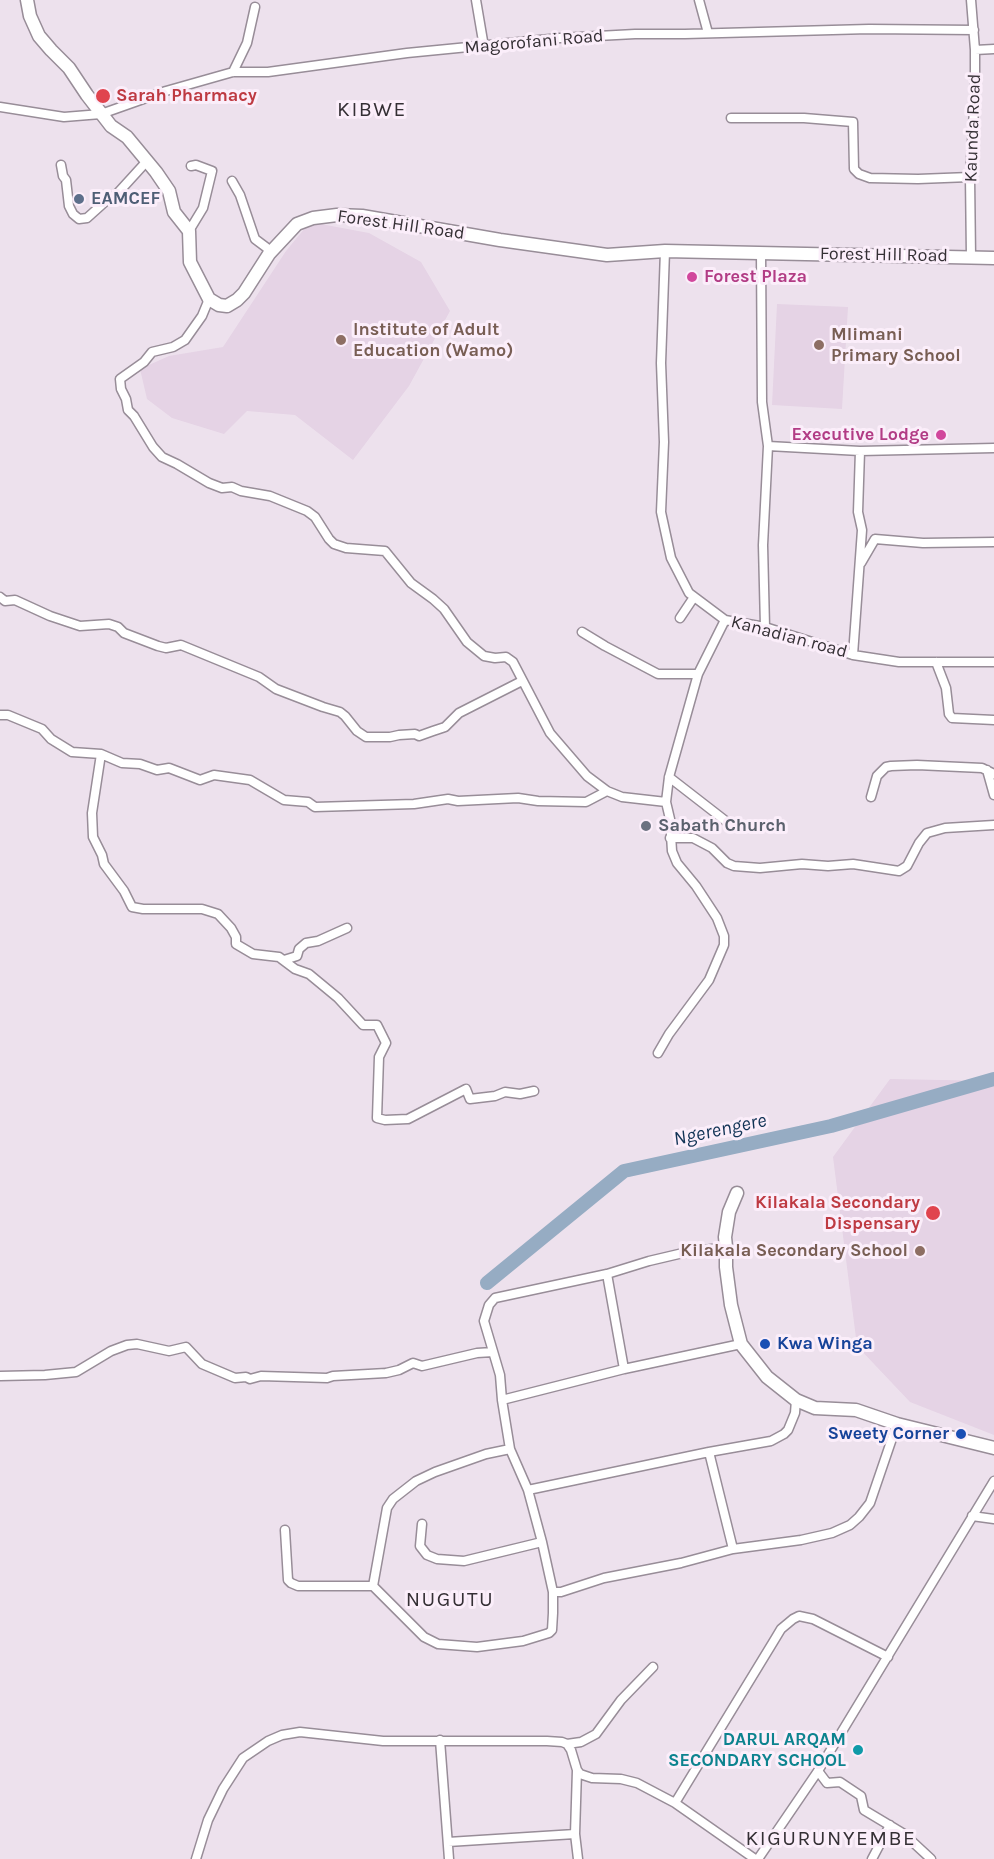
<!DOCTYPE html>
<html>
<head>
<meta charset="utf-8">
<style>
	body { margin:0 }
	canvas { display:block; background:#ede1ed }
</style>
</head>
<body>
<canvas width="994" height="1859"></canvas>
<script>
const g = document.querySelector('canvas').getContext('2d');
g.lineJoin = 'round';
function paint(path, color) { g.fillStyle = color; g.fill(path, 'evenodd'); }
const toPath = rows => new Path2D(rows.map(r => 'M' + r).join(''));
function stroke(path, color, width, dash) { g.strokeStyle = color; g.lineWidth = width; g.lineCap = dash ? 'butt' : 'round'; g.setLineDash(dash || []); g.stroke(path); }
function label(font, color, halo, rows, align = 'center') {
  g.font = font + ' Karla,sans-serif'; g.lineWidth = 6; g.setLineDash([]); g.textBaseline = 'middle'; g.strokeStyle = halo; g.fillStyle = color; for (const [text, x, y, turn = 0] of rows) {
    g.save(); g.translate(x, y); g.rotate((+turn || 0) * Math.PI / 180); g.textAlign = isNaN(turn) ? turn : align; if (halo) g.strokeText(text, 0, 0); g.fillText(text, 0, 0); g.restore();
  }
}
paint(toPath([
	[310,222,369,233,421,262,450,311,409,386,353,460,295,415,247,411,224,434,172,418,147,399,140,369,169,356,223,347,286,251],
	[777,304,848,307,842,409,772,405],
	[890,1079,994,1081,994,1435,910,1402,857,1346,833,1157]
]), '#e5d3e5');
stroke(toPath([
	[487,1283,624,1171,831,1126,994,1079]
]), '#96acc3', 14);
const street = toPath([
	[476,0,484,47],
	[699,0,708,33],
	[975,50,994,49],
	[233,72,247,43,255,7],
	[0,107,64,117,101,114,166,91,233,72,268,72,407,53,560,38,635,34,685,34,869,29,974,30],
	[731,118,804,118,853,122,854,169,859,174,870,178,918,179,970,177],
	[61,165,63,176,66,180,69,206,73,214,79,219,87,218,107,200,116,195,147,161],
	[232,181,240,195,255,239,267,248,269,254],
	[189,231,203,208,212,171,196,165,191,166],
	[665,251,661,363,664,442,661,512,671,558,689,593,725,620,765,627,853,655,899,662,994,662],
	[761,253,762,402,768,446,763,545,765,627],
	[971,257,970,177,975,92,975,50,971,0],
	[209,299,202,316,185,340,173,347,152,352,144,362,120,379,121,389,126,399,128,410,134,416,153,447,162,457,177,464,209,483,222,488,232,487,241,491,270,496,307,511,315,517,329,539,334,544,346,548,385,551,411,583,433,599,444,609,467,642,484,656,495,658,506,657,513,662,550,733,587,776,607,791,622,797,666,802],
	[768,446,860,451,994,448],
	[861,563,875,539,923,543,994,542],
	[0,597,5,601,15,600,50,616,80,626,109,624,118,627,124,633,158,646,166,648,181,645,259,677,276,689,323,707,340,712,345,716,357,731,366,737,390,737,399,735,415,734,419,736,433,731,445,727,459,713,522,681],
	[680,618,694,597],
	[582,632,605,646,658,674,698,674],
	[853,655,862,530,858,512,860,451],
	[936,662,946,688,949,714,952,718,994,720],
	[0,715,8,715,42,729,51,739,72,752,101,754,122,763,140,764,157,770,169,768,200,780,214,775,250,780,284,800,308,802,315,807,414,804,448,799,458,801,518,798,538,801,586,802,607,791],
	[101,754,92,813,93,837,102,855,104,864,124,891,132,907,143,909,202,909,218,914,231,928,236,937,236,944,253,954,279,957,295,969,309,974,338,998,363,1025,377,1025,386,1043,379,1057,377,1118,385,1120,408,1119,466,1089,470,1099,495,1096,505,1092,520,1094,534,1091],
	[987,770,994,795],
	[669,777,727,822],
	[871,797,877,776,886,767,891,766,917,765,982,768,994,774],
	[670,838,693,838,712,848,727,863,734,866,760,868,802,864,828,866,853,864,899,871,907,866,919,843,927,833,945,828,994,825],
	[284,960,297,956,299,949,306,943,318,941,347,928],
	[658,1053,669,1034,709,980,724,945,724,936,717,918,696,886,677,863,672,851,670,819,666,802,669,777,698,674,725,620],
	[726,1247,683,1253,649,1261,607,1274,495,1298,489,1305,484,1321,500,1375,502,1400,510,1449,528,1490,542,1542,553,1592,561,1592,604,1578,681,1563,733,1549,801,1540,832,1533,850,1525,859,1517,870,1503,897,1424],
	[607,1274,624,1369],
	[0,1376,45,1375,76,1372,111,1351,127,1345,137,1344,169,1351,186,1347,202,1364,235,1378,246,1377,250,1379,261,1376,327,1378,333,1376,386,1373,399,1370,413,1363,422,1366,477,1353,493,1352],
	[502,1400,624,1369,741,1344],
	[709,1452,733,1549],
	[528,1490,709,1452,771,1441,784,1434,788,1430,795,1413,796,1400],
	[972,1516,994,1519],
	[422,1524,420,1546,427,1555,437,1559,464,1561,542,1542],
	[285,1530,288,1580,291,1583,298,1586,373,1586,424,1637,438,1644,477,1647,523,1641,549,1633,552,1630,553,1613,553,1592],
	[373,1586,387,1508,393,1499,416,1481,435,1472,486,1454,510,1449],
	[440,1740,449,1859],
	[567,1744,581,1742,596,1734,621,1700,653,1667],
	[577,1770,575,1834,578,1859],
	[818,1771,827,1783,840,1782,861,1796,864,1810,904,1834,931,1859],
	[675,1803,775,1639,781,1629,793,1619,799,1616,813,1619,888,1657],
	[448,1842,575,1834],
	[196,1859,208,1820,223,1789,243,1758,268,1741,282,1735,300,1732,383,1741,547,1741,562,1742,567,1744,571,1750,577,1770,580,1774,592,1778,621,1779,637,1783,675,1803,755,1859],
	[758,1859,818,1771,994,1481],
	[872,1859,890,1825]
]);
const secondary = toPath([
	[27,0,30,16,39,36,51,50,69,68,87,95,111,126,127,137,156,172,169,191,174,212,189,231,190,262,209,299,219,305,227,306,237,300,244,293,269,254,297,224,313,218,337,215,362,216,500,240,607,255,665,251,994,258],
	[737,1193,729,1212,725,1237,726,1247,726,1267,731,1305,741,1344,767,1377,796,1400,815,1408,856,1410,897,1424,994,1448]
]);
stroke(street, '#988d98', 11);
stroke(secondary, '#988d98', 15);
stroke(street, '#fff', 8);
stroke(secondary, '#fff', 12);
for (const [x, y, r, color] of [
	[103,96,8,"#e0444e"],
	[79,199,6,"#5c6f8a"],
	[692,277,6,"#d1479c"],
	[341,340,6,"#8d6e63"],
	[819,345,6,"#8d6e63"],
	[941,435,6,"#d1479c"],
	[646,826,6,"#6b7280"],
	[933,1213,8,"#e0444e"],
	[920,1251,6,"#8d6e63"],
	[765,1344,6,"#1a4fb4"],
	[961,1434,6,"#1a4fb4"],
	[858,1750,6,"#0f9aa8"]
]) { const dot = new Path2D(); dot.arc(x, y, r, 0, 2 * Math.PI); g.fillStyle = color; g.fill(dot); stroke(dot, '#fbeefa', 2); }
label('18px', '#353035', '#fbeefa', [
	["Magorofani Road",534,42,-5],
	["Kaunda Road",973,128,-88],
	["Forest Hill Road",401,225,8],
	["Forest Hill Road",884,255,1],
	["Kanadian road",789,637,15]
]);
label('bold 18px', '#be3a42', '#fbeefa', [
	["Sarah Pharmacy",116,96],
	["Kilakala Secondary",920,1203,"right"],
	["Dispensary",920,1224,"right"]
], 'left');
label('bold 18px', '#4e5e75', '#fbeefa', [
	["EAMCEF",91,199]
], 'left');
label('bold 18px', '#b23c85', '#fbeefa', [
	["Forest Plaza",704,277],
	["Executive Lodge",929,435,"right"]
], 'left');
label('bold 18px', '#785e54', '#fbeefa', [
	["Institute of Adult",353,330],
	["Education (Wamo)",353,351],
	["Mlimani",831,335],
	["Primary School",831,356],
	["Kilakala Secondary School",908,1251,"right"]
], 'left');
label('bold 18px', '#5b616d', '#fbeefa', [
	["Sabath Church",658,826]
], 'left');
label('bold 18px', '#164399', '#fbeefa', [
	["Kwa Winga",777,1344],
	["Sweety Corner",949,1434,"right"]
], 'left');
label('bold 18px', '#0d838f', '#fbeefa', [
	["DARUL ARQAM",846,1740],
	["SECONDARY SCHOOL",846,1761]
], 'right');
label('italic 20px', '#135', '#fbeefa', [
	["Ngerengere",720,1130,-12]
]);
g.letterSpacing = '1.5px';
label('21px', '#353035', '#fbeefa', [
	["KIBWE",372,110],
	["NUGUTU",450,1600],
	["KIGURUNYEMBE",831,1839]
]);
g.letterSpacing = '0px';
</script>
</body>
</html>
